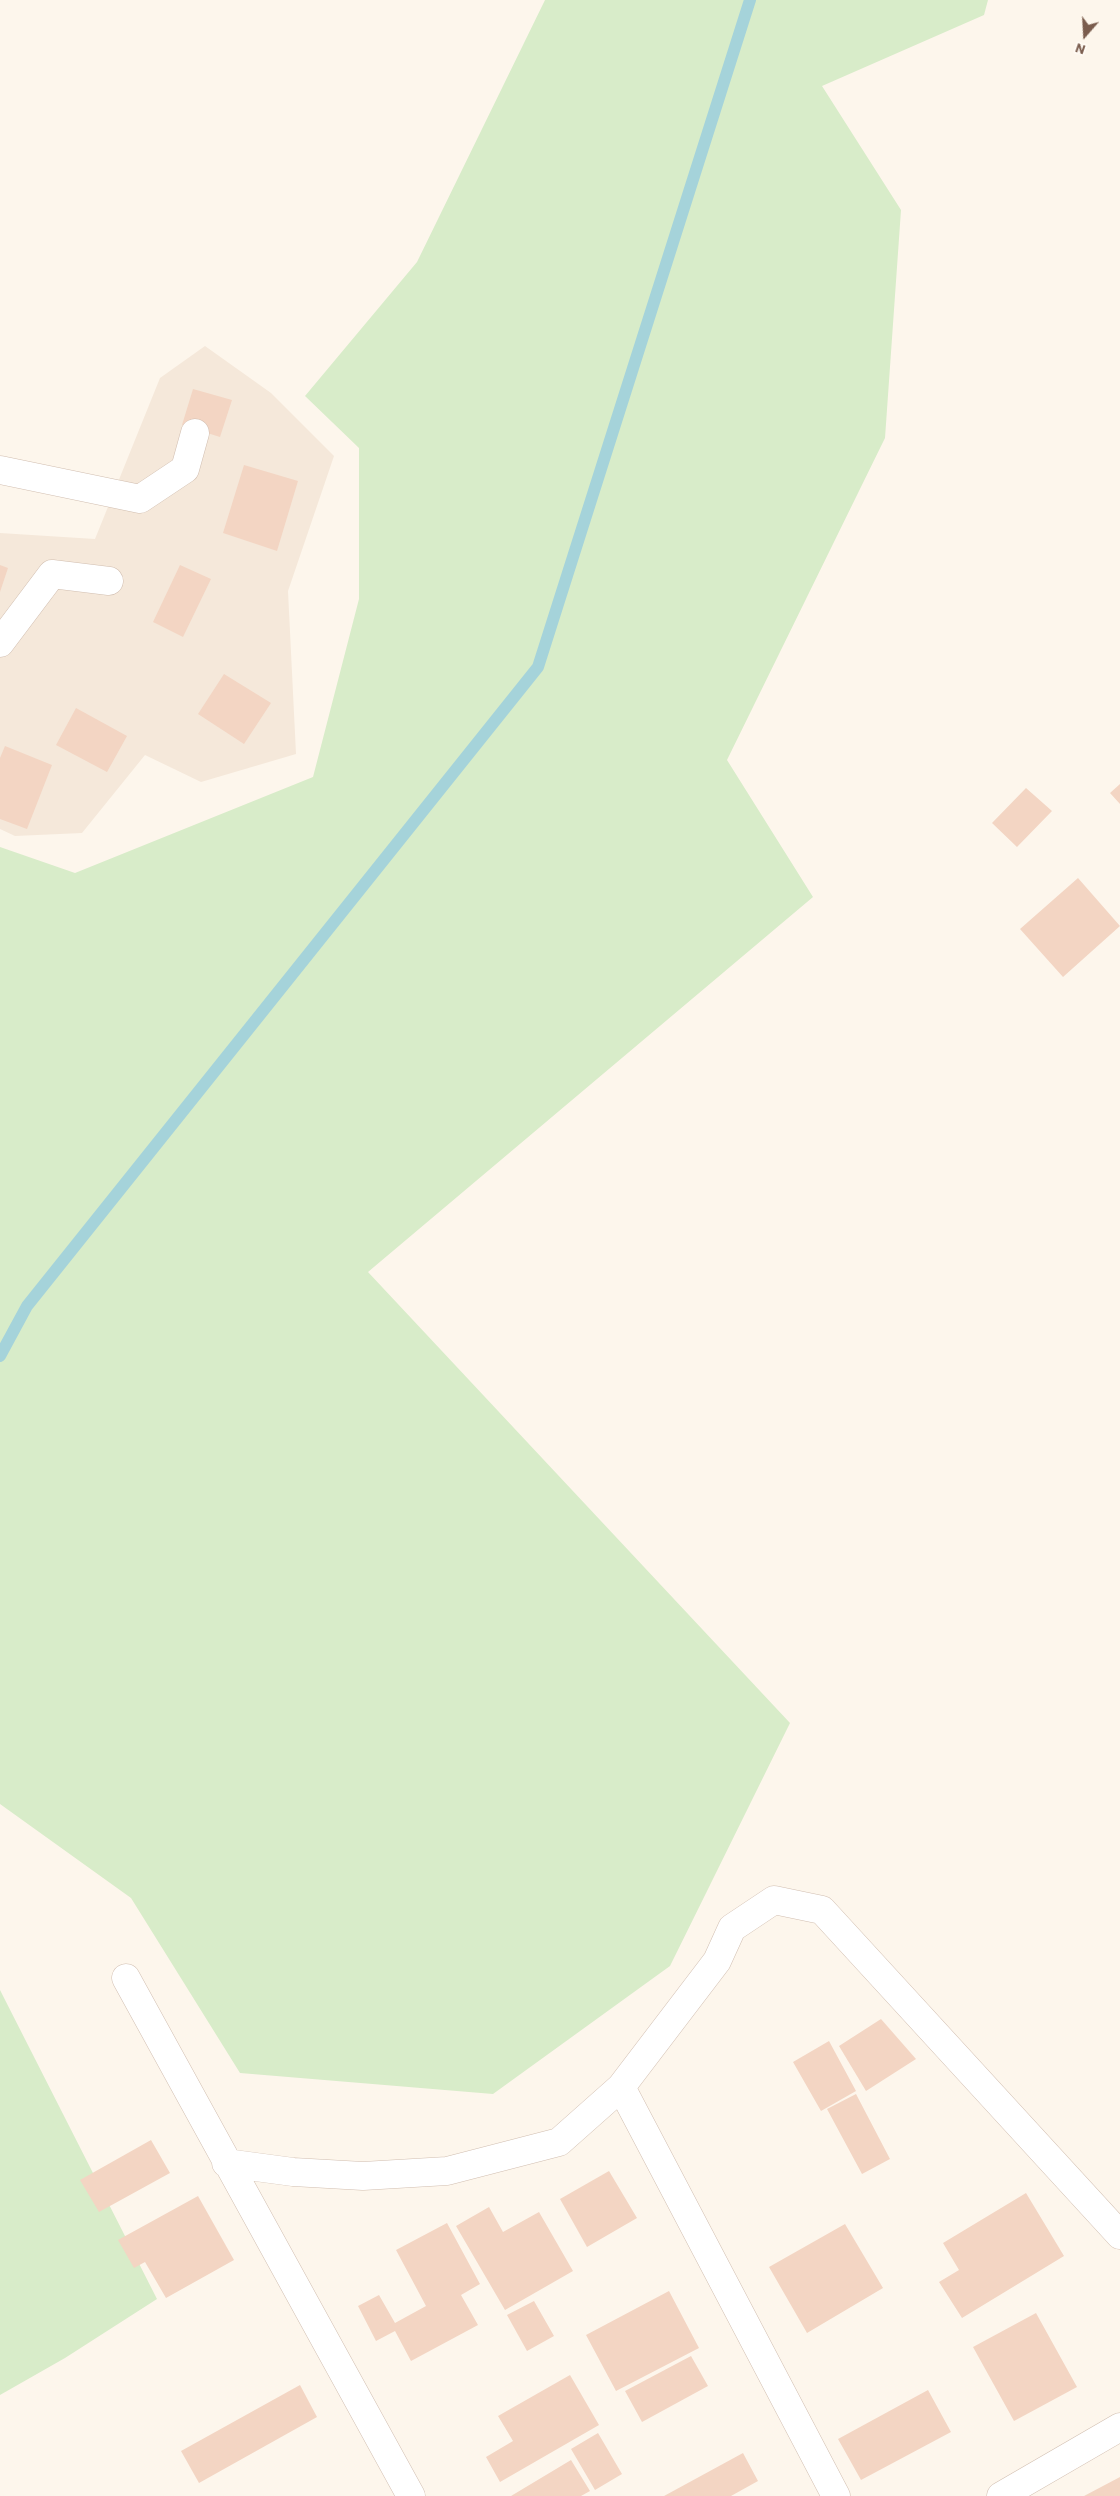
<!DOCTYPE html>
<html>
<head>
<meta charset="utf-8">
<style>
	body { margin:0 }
	#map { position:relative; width:1120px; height:2496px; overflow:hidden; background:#fdf6ec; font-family:Barlow,sans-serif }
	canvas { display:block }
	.north { position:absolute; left:1060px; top:10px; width:50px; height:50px; -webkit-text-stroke:4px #fffaf3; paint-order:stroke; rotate:199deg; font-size:14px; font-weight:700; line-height:20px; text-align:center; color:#7a5c4d }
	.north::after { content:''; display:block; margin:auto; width:18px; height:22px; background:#7a5c4d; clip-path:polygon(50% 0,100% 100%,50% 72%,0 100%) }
</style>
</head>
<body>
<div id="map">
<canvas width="1120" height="2496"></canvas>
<div class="north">N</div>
</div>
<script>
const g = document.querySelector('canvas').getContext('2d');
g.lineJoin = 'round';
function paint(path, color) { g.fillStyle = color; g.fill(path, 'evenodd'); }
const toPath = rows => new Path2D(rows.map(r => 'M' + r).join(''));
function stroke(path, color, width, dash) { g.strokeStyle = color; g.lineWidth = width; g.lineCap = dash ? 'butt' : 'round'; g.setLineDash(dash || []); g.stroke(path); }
paint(toPath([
	[205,346,271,393,334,456,288,591,296,754,201,782,145,755,82,833,15,836,0,829,0,533,95,539,160,378]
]), '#f5e8da');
paint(toPath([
	[545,0,988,0,984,15,822,86,901,210,885,438,727,760,813,897,368,1272,790,1723,670,1966,493,2094,240,2073,131,1898,0,1804,0,847,75,873,313,777,359,599,359,448,305,396,417,262],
	[0,1990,157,2299,65,2358,0,2395]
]), '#d8ecc9');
stroke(toPath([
	[0,1356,27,1306,538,667,750,0]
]), '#a5d3da', 12);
paint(toPath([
	[193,389,232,400,220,437,182,425],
	[244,465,298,481,277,551,223,533],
	[0,565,8,568,0,592],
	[180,565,211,579,183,637,153,622],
	[224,674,271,703,244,744,198,714],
	[76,708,127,736,107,772,56,745],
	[5,746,52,765,27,829,0,819,0,758],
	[1120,784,1120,804,1110,793],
	[1026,788,1052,811,1017,847,992,823],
	[1078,878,1120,926,1063,977,1020,929],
	[881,2019,916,2059,866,2091,839,2046],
	[829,2041,856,2091,821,2111,793,2062],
	[856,2094,890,2159,862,2174,827,2109],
	[151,2140,170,2173,99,2212,80,2180],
	[609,2171,637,2218,587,2247,560,2199],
	[1026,2193,1064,2256,962,2318,939,2282,959,2270,943,2243],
	[198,2196,234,2260,166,2298,145,2262,134,2268,118,2240],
	[489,2207,503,2232,539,2212,573,2271,505,2310,456,2226],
	[447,2223,480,2284,461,2295,478,2325,411,2361,395,2331,376,2341,358,2306,379,2295,395,2323,426,2306,396,2250],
	[845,2224,883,2288,807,2333,769,2267],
	[669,2291,699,2348,616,2391,586,2335],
	[534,2301,554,2336,527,2351,507,2315],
	[1036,2313,1077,2387,1014,2421,973,2347],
	[691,2356,708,2386,642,2422,625,2391],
	[570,2375,599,2425,500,2482,486,2457,513,2441,498,2416],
	[300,2385,317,2417,199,2483,181,2451],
	[928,2390,951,2432,861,2480,838,2439],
	[598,2433,622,2474,595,2490,571,2449],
	[743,2453,758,2481,731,2496,664,2496],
	[571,2460,590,2491,581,2496,511,2496],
	[1120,2477,1120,2496,1084,2496]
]), '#f3d5c3');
const minor = toPath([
	[0,470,140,499,185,469,195,433],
	[0,643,52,574,109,581],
	[126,1978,411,2496],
	[621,2087,836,2496],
	[226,2163,293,2172,363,2176,447,2171,559,2142,621,2087,717,1961,732,1928,774,1900,822,1910,1120,2235],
	[1001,2496,1120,2427]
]);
stroke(minor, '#d1beb0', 29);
stroke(minor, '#fff', 28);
</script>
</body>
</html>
